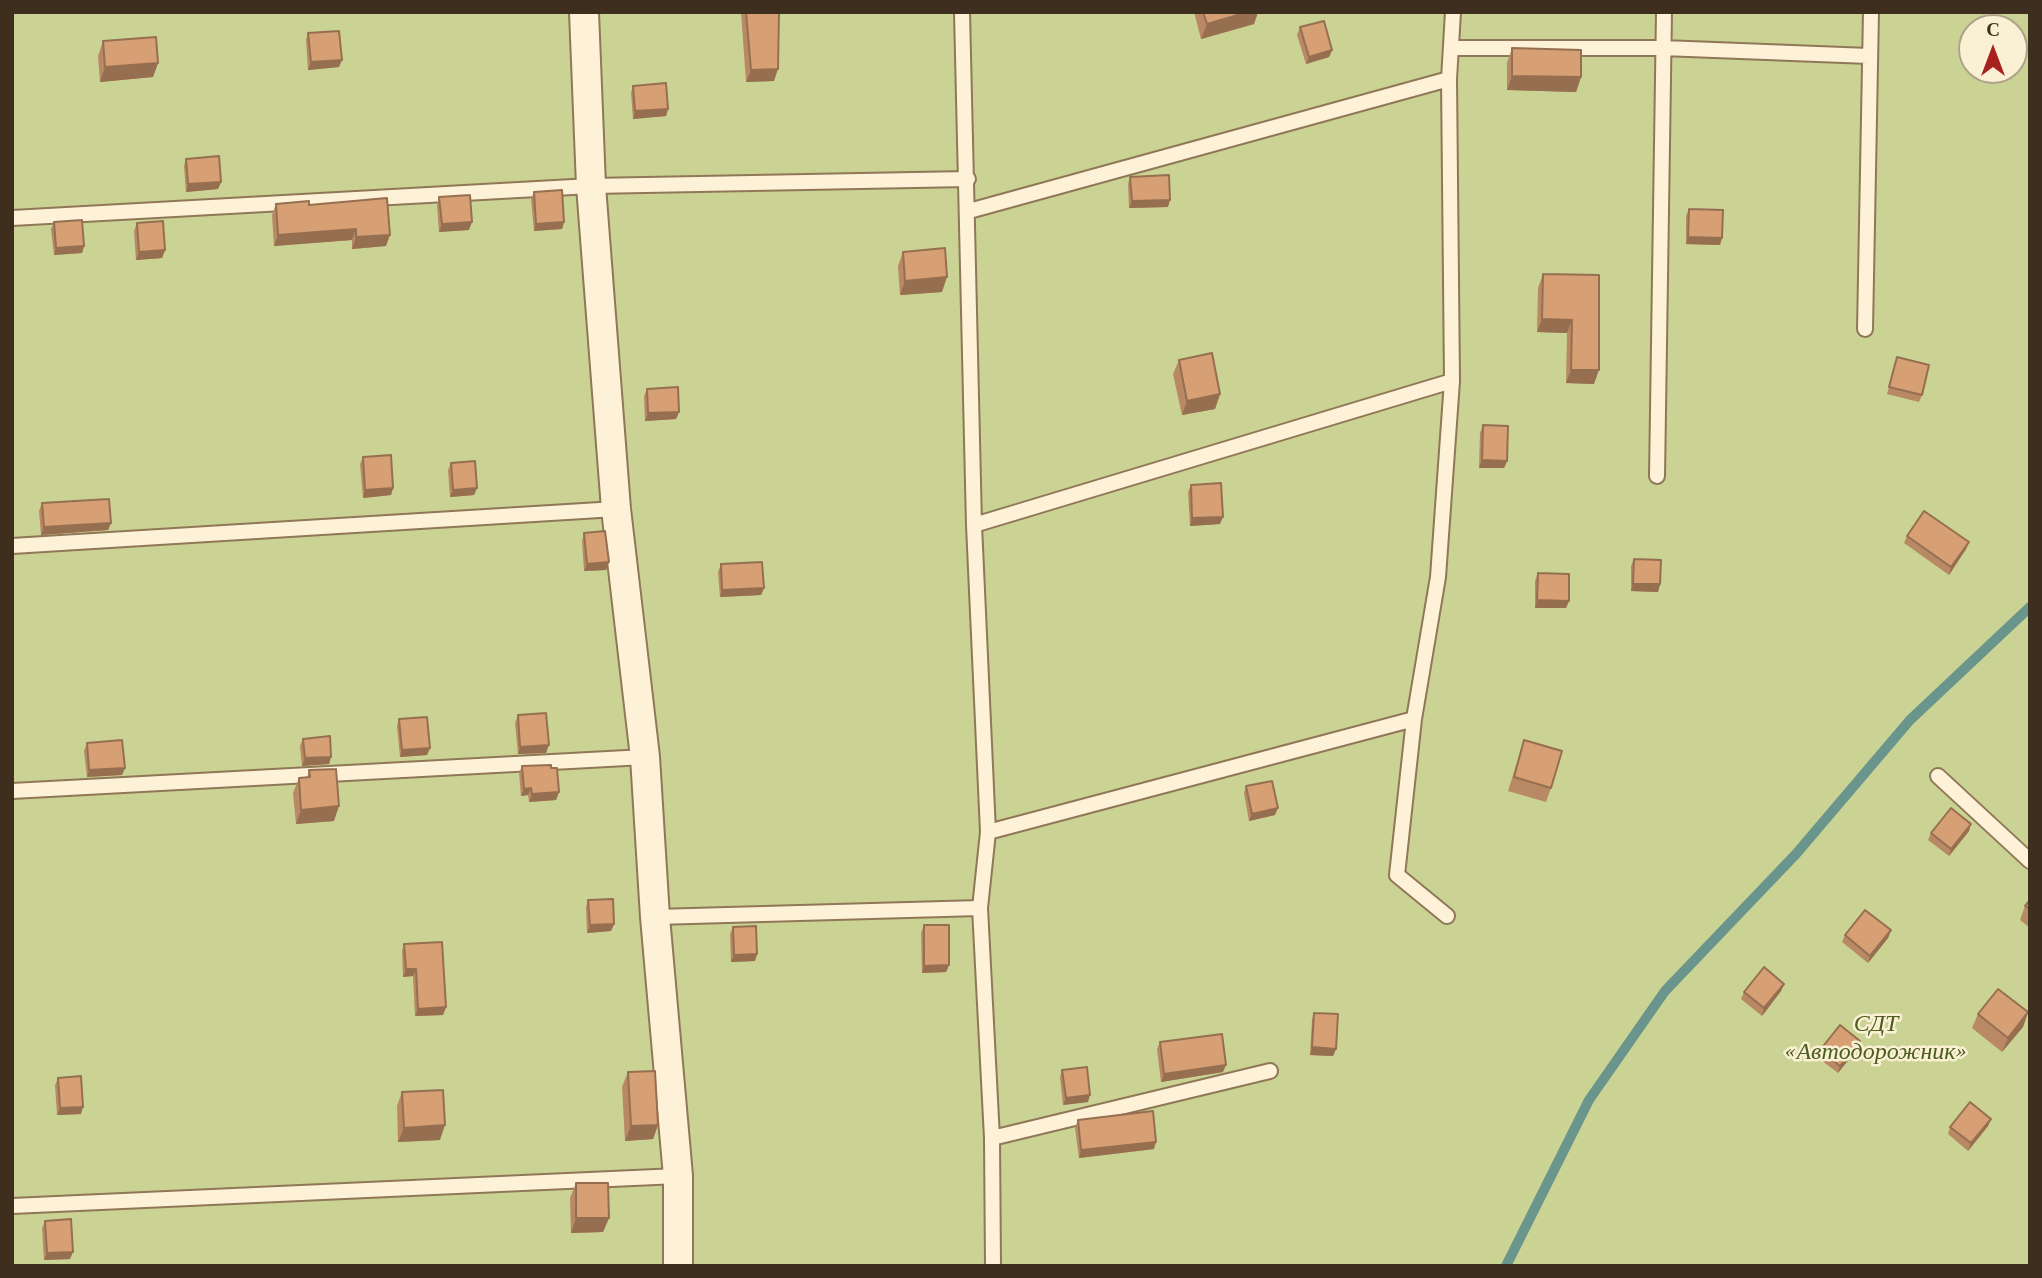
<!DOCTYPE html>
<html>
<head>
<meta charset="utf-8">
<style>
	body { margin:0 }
	#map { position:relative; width:2042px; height:1278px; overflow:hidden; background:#f3e6c2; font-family:"Libre Baskerville",serif }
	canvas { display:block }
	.frame { position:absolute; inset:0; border:14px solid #3e2e1d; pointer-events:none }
	.north { position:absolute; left:1958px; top:14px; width:70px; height:70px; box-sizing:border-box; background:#faf0d3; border:2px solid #afa28a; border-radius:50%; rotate:0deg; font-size:19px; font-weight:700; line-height:28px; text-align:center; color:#3e2e1d }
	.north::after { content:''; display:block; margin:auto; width:24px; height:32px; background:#a7221f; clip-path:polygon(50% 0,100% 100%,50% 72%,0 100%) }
</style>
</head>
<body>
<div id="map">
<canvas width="2042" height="1278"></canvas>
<div class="frame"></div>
<div class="north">С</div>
</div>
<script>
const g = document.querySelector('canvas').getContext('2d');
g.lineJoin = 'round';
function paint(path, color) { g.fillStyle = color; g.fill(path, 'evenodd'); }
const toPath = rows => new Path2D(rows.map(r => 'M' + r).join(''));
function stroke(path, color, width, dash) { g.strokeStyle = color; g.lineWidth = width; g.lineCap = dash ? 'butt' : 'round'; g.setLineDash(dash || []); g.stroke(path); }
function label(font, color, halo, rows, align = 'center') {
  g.font = font + ' "Libre Baskerville",serif'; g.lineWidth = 5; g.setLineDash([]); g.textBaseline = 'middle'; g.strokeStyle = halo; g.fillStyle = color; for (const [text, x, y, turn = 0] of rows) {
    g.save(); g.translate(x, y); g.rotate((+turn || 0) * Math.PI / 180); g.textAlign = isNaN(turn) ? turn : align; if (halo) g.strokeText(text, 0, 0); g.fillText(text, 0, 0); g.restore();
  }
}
paint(toPath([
	[12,12,2030,12,2030,1266,12,1266],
	[1972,28,2014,28,2014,70,1972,70]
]), '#cad394');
stroke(toPath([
	[1506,1266,1589,1100,1665,991,1796,854,1910,720,2030,607]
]), '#6a958c', 10);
const lane = toPath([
	[962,12,974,525,988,832,980,908,992,1138,993,1266],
	[1452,48,1663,48,1869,56],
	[969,211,1449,79],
	[12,218,591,186,968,179],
	[1865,329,1871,12],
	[1657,476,1664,12],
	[974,525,1452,381],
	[12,546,616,509],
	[1938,776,2030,861],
	[12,791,645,757],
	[988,832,1414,719],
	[1447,916,1397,875,1414,719,1438,577,1452,381,1449,79,1453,12],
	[655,917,980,908],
	[992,1138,1270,1071],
	[12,1206,678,1176]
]);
const street = toPath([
	[584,12,591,186,616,509,645,757,655,917,678,1176,678,1266]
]);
stroke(lane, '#907757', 18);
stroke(street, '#907757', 32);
stroke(lane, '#fdf2d7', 14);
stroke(street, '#fdf2d7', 28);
paint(toPath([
	[741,12,779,12,774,81,746,82],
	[1194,12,1258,12,1254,24,1201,39],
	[1300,27,1332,50,1329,57,1306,64,1297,35],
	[308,33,339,67,308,70,306,40],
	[103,41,158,63,153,77,100,82,98,56],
	[1512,48,1581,77,1576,92,1507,90,1507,63],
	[633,86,668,109,666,116,633,119,631,93],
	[186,159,221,182,218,189,186,192,184,166],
	[1130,177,1168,207,1129,208,1128,184],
	[534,192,564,222,562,229,534,231,531,199],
	[439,197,469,230,439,232,437,205],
	[276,204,309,205,386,246,352,249,352,240,274,246,272,215],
	[1689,209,1720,245,1686,244,1686,216],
	[54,222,84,246,82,253,54,255,51,229],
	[137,223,165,250,162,258,136,260,134,231],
	[903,252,942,292,900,295,898,266],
	[1543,274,1599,275,1594,384,1566,383,1567,333,1537,332,1538,288],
	[1897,357,1922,395,1919,402,1887,394],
	[1179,360,1220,394,1215,409,1182,415,1173,374],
	[647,389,679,412,676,419,645,421,644,396],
	[1483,425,1507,461,1504,468,1479,468,1480,433],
	[363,457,393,488,391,495,363,498,360,464],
	[451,463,477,488,474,495,450,497,448,470],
	[1191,485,1220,524,1190,526,1188,492],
	[42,503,111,523,108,530,41,535,39,511],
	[584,533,609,562,606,570,584,571,582,541],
	[1907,536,1969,542,1966,549,1949,575,1904,543],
	[1634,559,1660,584,1658,592,1631,591,1631,566],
	[721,564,764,588,761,595,720,597,718,572],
	[1538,573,1569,601,1566,608,1535,608,1535,581],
	[518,715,546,753,518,754,515,723],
	[399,719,430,748,427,755,400,757,397,726],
	[303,739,331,757,329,764,302,766,300,746],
	[1524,740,1551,788,1546,802,1508,791],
	[87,743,125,768,122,775,87,777,84,751],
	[522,766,551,768,559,792,556,800,529,802,528,795,521,796,519,773],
	[309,770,334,821,296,824,293,793,299,778,307,778],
	[1246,786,1275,815,1249,821,1244,793],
	[1971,824,1969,831,1949,856,1928,840,1931,833],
	[588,900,614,924,611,931,587,933,586,907],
	[2030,900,2030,928,2020,920,2025,906],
	[924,925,949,965,946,972,922,973,921,933],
	[733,927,757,954,755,961,731,962,730,934],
	[1891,930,1888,938,1868,963,1842,942,1845,935],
	[404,944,446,1007,443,1015,415,1016,413,976,403,977,402,951],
	[1784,984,1781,991,1762,1016,1741,999,1744,992],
	[2028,1012,2023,1027,2002,1052,1972,1028,1978,1014],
	[1314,1013,1336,1049,1333,1056,1310,1055,1312,1020],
	[1860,1041,1858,1048,1838,1073,1817,1057,1820,1050],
	[1160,1042,1223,1072,1161,1082,1157,1049],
	[1062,1070,1088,1102,1063,1105,1060,1077],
	[628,1072,658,1125,653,1139,625,1141,622,1087],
	[58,1078,81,1114,57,1115,55,1085],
	[402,1092,440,1140,398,1142,397,1106],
	[1991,1119,1988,1126,1968,1151,1948,1134,1950,1127],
	[1078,1120,1154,1149,1079,1158,1075,1128],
	[576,1183,609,1218,603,1232,571,1233,570,1198],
	[45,1221,70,1259,44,1260,42,1228]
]), '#b88964');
paint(toPath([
	[1248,12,1258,12,1254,24,1201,39,1207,24],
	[1332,50,1329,57,1306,64,1309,57],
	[342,60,339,67,308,70,311,62],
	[158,63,153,77,100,82,105,67],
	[778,69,774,81,746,82,751,70],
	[1512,76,1581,77,1576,92,1507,90],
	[668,109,666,116,633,119,635,111],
	[221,182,218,189,186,192,188,184],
	[1170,200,1168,207,1129,208,1132,201],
	[472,222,469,230,439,232,442,224],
	[564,222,562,229,534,231,536,224],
	[356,229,352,240,274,246,278,235],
	[390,235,386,246,352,249,356,237],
	[1688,237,1722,238,1720,245,1686,244],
	[84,246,82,253,54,255,56,248],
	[165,250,162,258,136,260,139,252],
	[947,277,942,292,900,295,905,281],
	[1542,319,1572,320,1567,333,1537,332],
	[1571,370,1599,370,1594,384,1566,383],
	[1220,394,1215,409,1182,415,1187,401],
	[679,412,676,419,645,421,648,413],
	[1482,460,1507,461,1504,468,1479,468],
	[393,488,391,495,363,498,365,490],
	[477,488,474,495,450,497,453,490],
	[1223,517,1220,524,1190,526,1192,518],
	[111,523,108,530,41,535,44,527],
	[1969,542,1966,549,1949,575,1951,567],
	[609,562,606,570,584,571,587,564],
	[1633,584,1660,584,1658,592,1631,591],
	[764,588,761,595,720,597,722,590],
	[1537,600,1569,601,1566,608,1535,608],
	[549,745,546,753,518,754,520,747],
	[430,748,427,755,400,757,402,750],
	[331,757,329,764,302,766,305,758],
	[125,768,122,775,87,777,89,770],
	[531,788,528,795,521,796,524,789],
	[559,792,556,800,529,802,532,794],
	[339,806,334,821,296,824,301,810],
	[1278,808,1275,815,1249,821,1252,814],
	[1971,824,1969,831,1949,856,1951,849],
	[614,924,611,931,587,933,590,925],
	[1891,930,1888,938,1868,963,1870,956],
	[757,954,755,961,731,962,734,955],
	[949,965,946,972,922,973,924,966],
	[406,969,416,969,413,976,403,977],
	[1784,984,1781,991,1762,1016,1764,1008],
	[446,1007,443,1015,415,1016,418,1009],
	[2028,1012,2023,1027,2002,1052,2008,1038],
	[1860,1041,1858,1048,1838,1073,1840,1066],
	[1312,1047,1336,1049,1333,1056,1310,1055],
	[1226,1065,1223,1072,1161,1082,1164,1074],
	[1090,1095,1088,1102,1063,1105,1066,1098],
	[83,1107,81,1114,57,1115,60,1108],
	[1991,1119,1988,1126,1968,1151,1971,1143],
	[445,1125,440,1140,398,1142,404,1128],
	[658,1125,653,1139,625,1141,631,1126],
	[1156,1142,1154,1149,1079,1158,1081,1150],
	[576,1218,609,1218,603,1232,571,1233],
	[73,1252,70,1259,44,1260,47,1253]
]), '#966f51');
const building = toPath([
	[746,12,779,12,778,69,751,70,746,12],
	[1203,12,1248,12,1207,24,1203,12],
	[1324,21,1332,50,1309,57,1300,27,1324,21],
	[339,31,342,60,311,62,308,33,339,31],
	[156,37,158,63,105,67,103,41,156,37],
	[1512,48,1581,50,1581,77,1512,76,1512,48],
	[666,83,668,109,635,111,633,86,666,83],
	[219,156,221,182,188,184,186,159,219,156],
	[1169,175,1170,200,1132,201,1130,177,1169,175],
	[562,190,564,222,536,224,534,192,562,190],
	[470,195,472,222,442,224,439,197,470,195],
	[387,198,390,235,356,237,356,229,278,235,276,204,309,201,309,205,387,198],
	[1689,209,1723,210,1722,238,1688,237,1689,209],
	[82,220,84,246,56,248,54,222,82,220],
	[163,221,165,250,139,252,137,223,163,221],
	[945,248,947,277,905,281,903,252,945,248],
	[1543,274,1599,275,1599,370,1571,370,1572,320,1542,319,1543,274],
	[1212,353,1220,394,1187,401,1179,360,1212,353],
	[1897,357,1929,365,1922,395,1889,387,1897,357],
	[678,387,679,412,648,413,647,389,678,387],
	[1483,425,1508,426,1507,461,1482,460,1483,425],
	[391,455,393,488,365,490,363,457,391,455],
	[475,461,477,488,453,490,451,463,475,461],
	[1221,483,1223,517,1192,518,1191,485,1221,483],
	[109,499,111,523,44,527,42,503,109,499],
	[1924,511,1969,542,1951,567,1907,536,1924,511],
	[605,531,609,562,587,564,584,533,605,531],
	[1634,559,1661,560,1660,584,1633,584,1634,559],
	[762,562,764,588,722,590,721,564,762,562],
	[1538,573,1569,574,1569,601,1537,600,1538,573],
	[546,713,549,745,520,747,518,715,546,713],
	[427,717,430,748,402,750,399,719,427,717],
	[330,736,331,757,305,758,303,739,330,736],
	[122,740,125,768,89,770,87,743,122,740],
	[1524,740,1562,751,1551,788,1514,777,1524,740],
	[551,765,551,768,557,768,559,792,532,794,531,788,524,789,522,766,551,765],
	[336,769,339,806,301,810,299,778,310,777,309,770,336,769],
	[1272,781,1278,808,1252,814,1246,786,1272,781],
	[1951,808,1971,824,1951,849,1931,833,1951,808],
	[613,899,614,924,590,925,588,900,613,899],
	[2030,900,2030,909,2025,906,2030,900],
	[1865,910,1891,930,1870,956,1845,935,1865,910],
	[924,925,949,925,949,965,924,966,924,925],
	[756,926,757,954,734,955,733,927,756,926],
	[442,942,446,1007,418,1009,416,969,406,969,404,944,442,942],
	[1764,967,1784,984,1764,1008,1744,992,1764,967],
	[1998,989,2028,1012,2008,1038,1978,1014,1998,989],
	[1314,1013,1338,1014,1336,1049,1312,1047,1314,1013],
	[1840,1025,1860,1041,1840,1066,1820,1050,1840,1025],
	[1222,1034,1226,1065,1164,1074,1160,1042,1222,1034],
	[1087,1067,1090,1095,1066,1098,1062,1070,1087,1067],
	[655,1071,658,1125,631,1126,628,1072,655,1071],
	[81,1076,83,1107,60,1108,58,1078,81,1076],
	[443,1090,445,1125,404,1128,402,1092,443,1090],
	[1970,1102,1991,1119,1971,1143,1950,1127,1970,1102],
	[1153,1111,1156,1142,1081,1150,1078,1120,1153,1111],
	[576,1183,608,1183,609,1218,576,1218,576,1183],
	[71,1219,73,1252,47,1253,45,1221,71,1219]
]);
paint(building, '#d69f74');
stroke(building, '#966f51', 2);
label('italic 24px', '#4c5d21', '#faf0d3', [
	["СДТ",1876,1024],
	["«Автодорожник»",1876,1052]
]);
</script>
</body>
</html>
